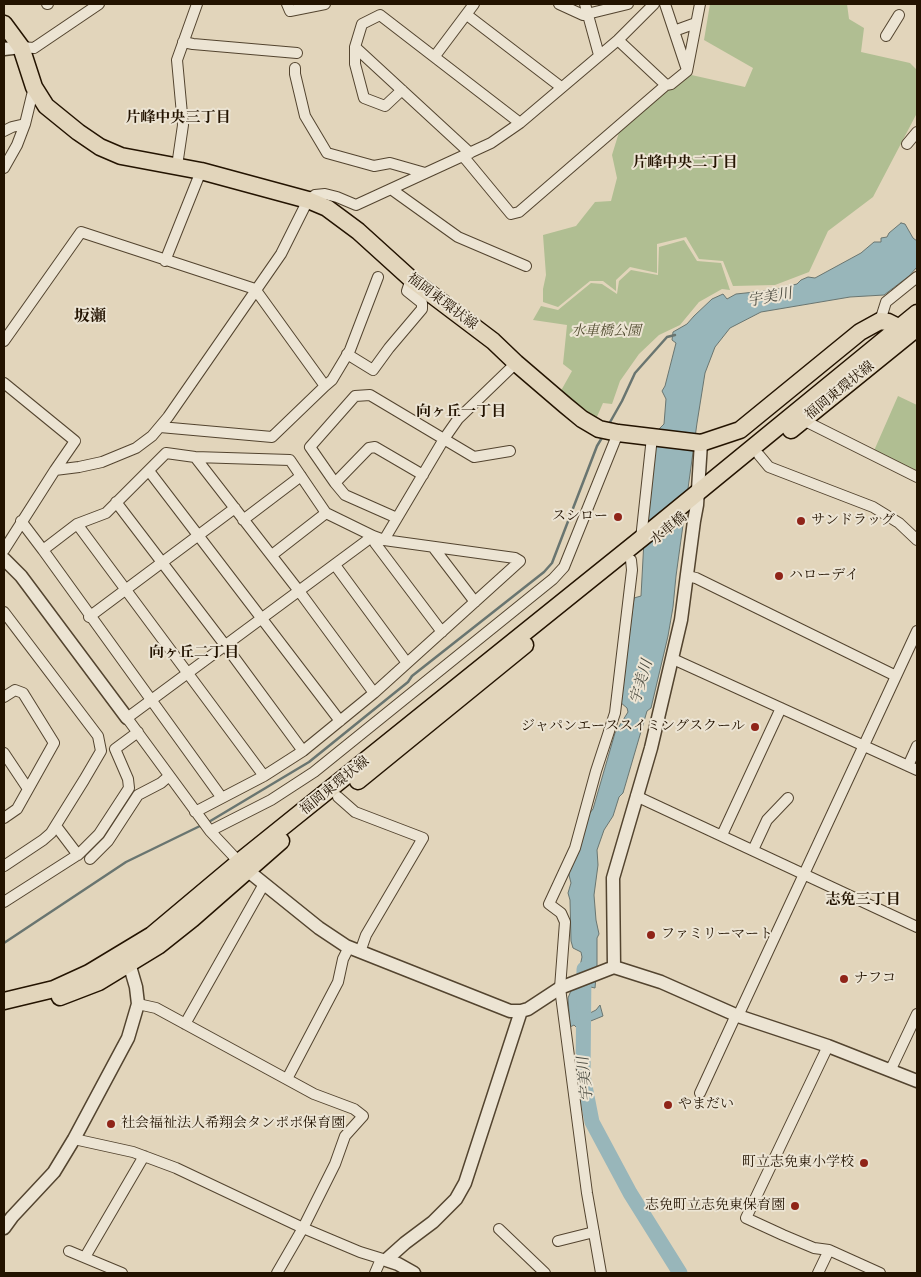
<!DOCTYPE html>
<html>
<head>
<meta charset="utf-8">
<style>
	body { margin:0 }
	#map { position:relative; width:921px; height:1277px; overflow:hidden; background:#e2d5bb; font-family:Alegreya,serif }
	canvas { display:block }
	.frame { position:absolute; inset:0; border:5px solid #231300; pointer-events:none }
</style>
</head>
<body>
<div id="map">
<canvas width="921" height="1277"></canvas>
<div class="frame"></div>
</div>
<script>
const g = document.querySelector('canvas').getContext('2d');
g.lineJoin = 'round';
function paint(path, color) { g.fillStyle = color; g.fill(path, 'evenodd'); }
const toPath = rows => new Path2D(rows.map(r => 'M' + r).join(''));
function stroke(path, color, width, dash) { g.strokeStyle = color; g.lineWidth = width; g.lineCap = dash ? 'butt' : 'round'; g.setLineDash(dash || []); g.stroke(path); }
function label(font, color, halo, rows, align = 'center') {
  g.font = font + ' Alegreya,"Noto Serif JP",serif'; g.lineWidth = 4; g.setLineDash([]); g.textBaseline = 'middle'; g.strokeStyle = halo; g.fillStyle = color; for (const [text, x, y, turn = 0] of rows) {
    g.save(); g.translate(x, y); g.rotate((+turn || 0) * Math.PI / 180); g.textAlign = isNaN(turn) ? turn : align; if (halo) g.strokeText(text, 0, 0); g.fillText(text, 0, 0); g.restore();
  }
}
paint(toPath([
	[710,4,847,4,849,19,864,28,861,52,910,63,917,70,917,113,873,197,828,231,809,272,775,285,733,286,723,261,699,259,686,237,657,244,657,273,630,267,616,280,616,291,603,281,590,281,558,307,543,302,543,289,546,275,543,235,576,226,595,202,611,201,617,178,612,155,620,129,687,74,745,87,753,68,704,40],
	[684,240,697,261,721,263,730,290,722,289,699,302,680,325,659,335,639,354,620,381,612,404,603,403,596,419,558,396,572,371,563,364,567,325,533,320,541,306,558,310,591,283,602,284,617,294,619,281,631,270,658,275,659,247],
	[898,396,917,405,917,473,873,453]
]), '#b0be92');
const water = toPath([
	[901,223,905,224,913,238,917,241,917,267,909,276,884,295,850,297,761,312,730,328,715,347,705,373,697,423,676,576,673,607,668,636,651,708,647,711,623,793,619,797,613,816,604,830,597,850,598,865,594,895,596,920,599,934,597,938,597,965,595,988,586,986,582,990,582,1009,588,1014,596,1010,600,1005,603,1016,576,1027,574,1025,570,1027,568,998,579,971,582,957,581,952,573,948,571,941,570,900,568,893,571,883,569,875,570,866,589,814,593,809,615,733,628,712,627,708,620,702,634,598,641,596,645,521,656,445,659,429,664,424,666,399,662,391,665,386,676,343,672,340,673,332,687,324,694,316,712,299,723,294,727,299,736,294,774,290,797,284,801,280,808,277,815,278,861,253,874,242,881,242,881,238,887,237,889,233,901,223]
]);
paint(water, '#98b6ba');
stroke(water, '#697570', 1);
stroke(toPath([
	[609,424,622,401,635,373,667,337,675,335],
	[207,823,309,762,408,682,412,676,544,572,552,563,597,446,603,436],
	[4,943,126,862,202,825]
]), '#697570', 2.5);
stroke(toPath([
	[584,969,583,1076,592,1122,630,1193,680,1273]
]), '#98b6ba', 15);
const minor = toPath([
	[47,4,48,4],
	[287,4,290,11,325,4],
	[559,4,583,15,628,4],
	[585,4,599,55],
	[665,4,687,70],
	[467,15,561,87],
	[674,31,696,23],
	[886,36,899,15],
	[618,40,666,85],
	[183,42,193,44,297,53],
	[21,47,34,48,99,4],
	[355,47,355,64,364,98,385,106,402,90],
	[435,56,474,4],
	[295,68,295,74,305,116,327,153,374,166,390,163,425,173],
	[4,131,12,127,25,124],
	[907,144,917,132],
	[470,153,355,47,362,24,380,15,520,123],
	[463,156,511,214,519,212,666,85,671,84,687,71,700,4],
	[177,166,183,125,177,60,197,4],
	[4,168,17,145,25,124,34,87],
	[391,189,458,237,526,266],
	[165,261,201,171],
	[880,321,886,302,917,277],
	[4,341,81,232,255,289,325,386,272,437,160,427],
	[347,354,373,370,389,348,422,309,422,303,407,291,411,279],
	[4,383,75,441,55,470,4,550],
	[325,386,332,380,350,350,378,277],
	[805,419,809,423,917,477],
	[759,455,769,467,873,507,899,523,917,540],
	[195,457,299,591,374,693],
	[55,470,79,467,102,462,136,448,152,436,168,417,281,254,308,200,315,195,325,194,337,197,356,205,491,143,520,123,618,40,654,4],
	[149,471,340,721],
	[335,483,369,448,375,447,423,475],
	[116,502,225,645,303,751],
	[397,518,345,495,335,483,310,447,355,396,370,395,474,457,510,451],
	[243,520,301,476],
	[21,521,43,550,77,524,106,513,166,453,195,457,290,460,326,513,373,536,384,540,515,558,520,561,374,693,303,751,264,776,195,812],
	[77,524,264,776],
	[373,536,375,543,442,632],
	[641,539,652,437],
	[384,540,444,439,458,419,516,363],
	[433,547,475,602],
	[43,550,222,798],
	[272,555,326,513],
	[335,565,407,663],
	[687,576,696,578,896,676],
	[4,612,98,736,101,751,84,780,51,833,43,840,4,866],
	[89,617,235,508],
	[673,659,917,770],
	[4,697,15,690,23,693,54,743,17,809,4,818],
	[4,753,28,789],
	[908,766,917,746],
	[636,796,917,927],
	[338,797,355,812,423,838,366,935,360,952],
	[56,826,78,855],
	[210,831,271,800,314,772,553,579,564,567,618,433],
	[722,835,781,708],
	[753,850,767,820,788,798],
	[90,859,108,841,138,795,161,783,169,776],
	[239,862,210,831,127,718,373,536],
	[4,902,79,854,99,834,129,788,128,779,115,749,138,732],
	[138,1004,156,1008,314,1094,354,1109,363,1116,345,1136,335,1164,303,1228,277,1273],
	[738,1016,917,631],
	[185,1024,264,884],
	[828,1046,746,1218,783,1235,814,1248,829,1250,880,1273],
	[891,1069,917,1014],
	[287,1079,338,982,343,959,349,947],
	[700,1093,736,1015],
	[74,1139,133,1152,176,1168,303,1228,360,1252,386,1260],
	[499,1229,545,1273],
	[558,1241,594,1232],
	[69,1251,122,1273],
	[85,1257,144,1156],
	[375,1273,381,1259],
	[601,1273,587,1193,560,988,565,922,561,913,549,904,575,848,596,771,615,713,632,570,631,560],
	[818,1273,829,1250]
]);
const tertiary = toPath([
	[4,49,21,47],
	[4,559,21,576,127,718],
	[242,866,319,928,346,946,510,1011,521,1011,528,1009,560,988,614,967,661,982,738,1016,828,1046,917,1081],
	[614,967,613,878,651,748,681,620,694,521,697,505,701,443],
	[4,1228,12,1217,54,1172,74,1139,128,1038,138,1004,136,987,129,963,124,959],
	[386,1260,405,1243,433,1222,456,1199,465,1183,521,1011],
	[386,1260,398,1264,414,1273]
]);
const primary = toPath([
	[4,24,21,47,34,87,46,106,78,132,100,147,121,156,201,171,308,200,327,208,358,231,411,279,493,341,516,363,565,405,582,419,599,429,618,433,701,443,740,430,860,332,880,321,888,322,900,328,909,330],
	[791,430,917,328],
	[358,781,525,645],
	[60,997,99,982,158,946,192,919,281,841],
	[4,1001,54,989,89,973,152,935,239,862,647,534,917,313]
]);
stroke(minor, '#53442f', 12);
stroke(tertiary, '#53442f', 15);
stroke(primary, '#231300', 19);
stroke(minor, '#ece4d3', 10);
stroke(tertiary, '#ece4d3', 12);
stroke(primary, '#e2d5bb', 16);
for (const [x, y, r, color] of [
	[618,517,5,"#8f2418"],
	[801,521,5,"#8f2418"],
	[779,576,5,"#8f2418"],
	[755,727,5,"#8f2418"],
	[651,935,5,"#8f2418"],
	[844,979,5,"#8f2418"],
	[668,1105,5,"#8f2418"],
	[111,1124,5,"#8f2418"],
	[864,1163,5,"#8f2418"],
	[795,1206,5,"#8f2418"]
]) { const dot = new Path2D(); dot.arc(x, y, r, 0, 2 * Math.PI); g.fillStyle = color; g.fill(dot); stroke(dot, '#ece4d3', 2); }
label('14px', '#231300', '#ece4d3', [
	["福岡東環状線",442,302,37],
	["福岡東環状線",840,391,-39],
	["水車橋",669,529,-39],
	["福岡東環状線",335,786,-39]
]);
label('italic 14px', '#544f33', '#ece4d3', [
	["水車橋公園",606,332]
]);
label('14px', '#231300', '#ece4d3', [
	["スシロー",608,517,"right"],
	["サンドラッグ",811,521],
	["ハローデイ",789,576],
	["ジャパンエーススイミングスクール",745,727,"right"],
	["ファミリーマート",661,935],
	["ナフコ",854,979],
	["やまだい",678,1105],
	["社会福祉法人希翔会タンポポ保育園",121,1124],
	["町立志免東小学校",854,1163,"right"],
	["志免町立志免東保育園",785,1206,"right"]
], 'left');
label('bold 15px', '#231300', '#ece4d3', [
	["片峰中央三丁目",178,118],
	["片峰中央二丁目",685,163],
	["向ヶ丘一丁目",461,412],
	["向ヶ丘二丁目",194,653],
	["志免三丁目",863,900]
]);
label('italic 15px', '#4c4c41', '#ece4d3', [
	["宇美川",770,298,-11],
	["宇美川",642,682,-74],
	["宇美川",586,1079,-96]
]);
label('bold 16px', '#231300', '#ece4d3', [
	["坂瀬",90,317]
]);
</script>
</body>
</html>
